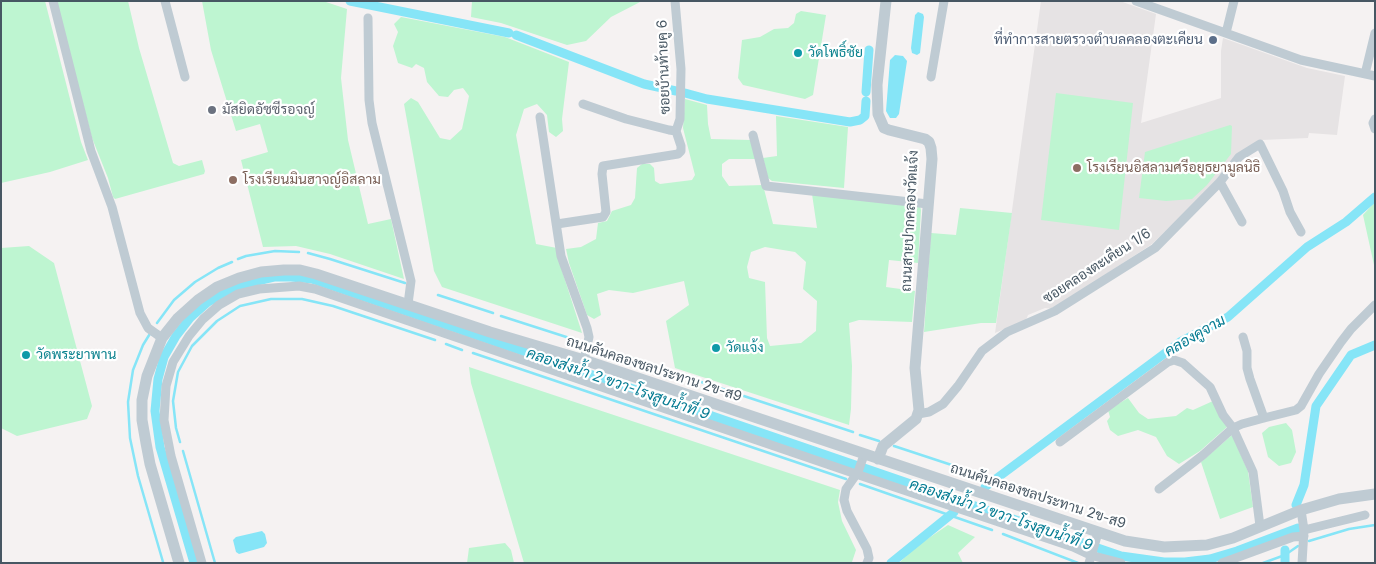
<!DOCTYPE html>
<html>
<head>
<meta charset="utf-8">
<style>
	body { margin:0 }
	#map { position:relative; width:1376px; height:564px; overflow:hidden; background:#f5f2f2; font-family:Inter,sans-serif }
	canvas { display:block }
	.frame { position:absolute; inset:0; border:2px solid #475763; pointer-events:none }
</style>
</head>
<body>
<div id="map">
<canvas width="1376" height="564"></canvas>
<div class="frame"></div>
</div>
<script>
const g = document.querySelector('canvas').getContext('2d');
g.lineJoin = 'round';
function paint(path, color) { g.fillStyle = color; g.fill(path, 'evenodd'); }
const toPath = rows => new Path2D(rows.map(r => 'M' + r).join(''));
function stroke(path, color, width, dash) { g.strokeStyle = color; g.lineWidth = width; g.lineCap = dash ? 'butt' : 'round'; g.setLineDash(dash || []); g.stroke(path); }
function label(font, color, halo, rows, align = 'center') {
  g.font = font + ' Inter,Sarabun,sans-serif'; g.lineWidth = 4.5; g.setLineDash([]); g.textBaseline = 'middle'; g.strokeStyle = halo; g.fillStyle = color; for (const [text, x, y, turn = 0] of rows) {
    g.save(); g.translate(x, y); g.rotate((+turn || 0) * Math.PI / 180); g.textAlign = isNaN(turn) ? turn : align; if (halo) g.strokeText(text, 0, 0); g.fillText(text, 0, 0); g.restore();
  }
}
paint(toPath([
	[1041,1,1120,1,1156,14,1141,123,1221,98,1221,51,1223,38,1307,68,1345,76,1337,135,1309,133,1308,138,1262,140,1235,156,1210,188,1152,244,1053,309,1045,308,1028,315,1026,320,995,333]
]), '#e6e3e4');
paint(toPath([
	[1,1,45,1,81,142,88,160,50,172,1,183],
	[56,1,128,1,139,48,173,163,179,166,202,160,205,171,204,174,115,199,113,197,108,178,92,138],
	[202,1,323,1,347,9,341,78,348,140,368,224,391,219,404,279,330,254,296,246,263,247,241,160,268,152,260,124,236,131,211,50],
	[472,1,642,1,611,17,586,41,567,45,501,23,471,17],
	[801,11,826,15,813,95,805,99,743,85,738,78,742,40,760,37,774,29,788,28,794,23,796,14],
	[401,17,505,37,569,62,562,119,563,131,556,137,549,132,547,115,537,104,524,109,516,135,536,244,557,248,558,258,582,333,442,287,434,271,404,104,411,98,418,102,440,138,450,140,462,129,469,96,463,88,454,90,448,97,439,96,427,82,424,68,416,64,412,68,398,63,393,46,398,32,394,24],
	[1056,93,1133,103,1119,230,1041,220],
	[685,99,707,105,708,124,711,139,751,140,756,159,729,159,722,164,722,176,729,186,763,185,773,224,817,228,812,194,920,206,921,210,918,263,889,260,886,287,915,291,912,322,859,320,849,323,852,366,851,409,849,425,675,368,666,321,689,305,684,281,633,293,609,290,597,294,601,315,594,319,587,315,569,263,566,249,581,247,596,239,598,223,607,221,612,211,631,205,635,198,637,168,642,164,650,164,654,168,655,181,660,184,692,180,695,175,683,128],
	[765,247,795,252,806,262,803,289,817,301,816,331,801,343,770,346,767,338,765,282,749,278,747,267,751,252],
	[776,116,848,127,844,188,772,181,768,178,763,158,777,156],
	[1230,125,1232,126,1231,154,1207,185,1192,199,1166,201,1139,198,1145,152],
	[1375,202,1375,265,1374,265,1363,215],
	[960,208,1012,213,996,323,981,323,924,332,931,233,956,235],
	[29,246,54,263,92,406,87,419,17,436,1,428,1,248],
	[469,367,840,490,838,502,842,521,856,550,852,562,524,563,471,383],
	[1128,398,1139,413,1148,419,1176,416,1187,408,1193,410,1213,401,1227,427,1200,451,1179,464,1167,456,1156,437,1138,430,1118,436,1110,430,1107,421,1110,417,1108,410],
	[1286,423,1292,430,1296,452,1291,463,1279,466,1268,457,1262,433,1269,427],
	[1232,435,1248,471,1253,507,1220,519,1201,462],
	[948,525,975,537,958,553,963,563,899,563,917,546],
	[505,543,511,550,514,563,467,563,469,548]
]), '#bef5d1');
paint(toPath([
	[918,12,923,14,924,17,920,53,917,55,912,53,911,48,915,15],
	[895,55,903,56,907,61,899,114,896,118,890,118,886,111,890,60],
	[262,531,265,534,267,543,264,547,239,554,236,552,233,540,236,537]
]), '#86e5f7');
stroke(toPath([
	[308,253,330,259,405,283],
	[238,259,246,256,275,251,299,252],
	[438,295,493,313],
	[501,316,585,343],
	[157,323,174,300,195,282,218,268,232,262],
	[151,332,143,345,133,370,128,402,130,438,138,476,163,562],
	[446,344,462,350],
	[592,346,658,367],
	[473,353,846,479],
	[668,371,853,432],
	[860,435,879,441],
	[180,442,176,428,173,401,178,372,192,346,217,321,240,306,271,299,302,299,333,306,435,340],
	[894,446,982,475],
	[183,451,215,563],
	[990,478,995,480],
	[860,484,992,530],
	[1003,534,1078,563],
	[1309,541,1349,529,1375,525],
	[1263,563,1285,555,1298,546]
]), '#86e5f7', 2.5);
stroke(toPath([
	[350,1,509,33],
	[516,35,644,84,676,91],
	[866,92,869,50],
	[685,93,707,99,850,122,860,120,865,116,866,101],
	[985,487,1180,342,1228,317,1307,247,1346,222,1375,197],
	[1296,505,1304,485,1316,406,1351,355,1375,345],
	[1285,550,1285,563],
	[194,563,160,447,155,411,158,379,164,357,176,336,190,318,208,302,240,285,274,277,291,277,312,279,1121,556,1164,562,1185,562,1210,559,1237,551,1298,528],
	[891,563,954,512]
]), '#86e5f7', 9);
stroke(toPath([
	[53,1,91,151,112,207,140,313,148,328,162,338],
	[165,1,185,77],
	[675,1,681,69,680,119,676,131],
	[1136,1,1301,60,1375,76],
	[368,18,369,100,372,123,411,281,408,304],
	[1226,33,1234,1],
	[1365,74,1375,33],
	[931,77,944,1],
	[583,104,626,119,669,130,676,131],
	[540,117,561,256,587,328,589,337,584,360],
	[1375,119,1373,123,1375,129],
	[753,135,766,186,928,204],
	[1220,182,1242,222],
	[557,224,603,217,606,212,602,174,603,166,678,154,681,151,681,146,676,131],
	[1243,337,1247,351,1247,368,1250,379,1264,418],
	[918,414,929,412,943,404,958,386,982,351,1007,332,1055,311,1155,248,1220,182,1239,157,1260,144,1283,191,1290,212,1301,232],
	[1060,442,1168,362,1174,360,1183,363,1210,387,1223,415,1233,428,1253,472,1260,526],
	[864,455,858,472,846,489,844,500,847,511,867,549,869,558,867,563],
	[1159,489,1203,455,1233,428,1242,424,1264,418,1296,410,1301,406,1319,374,1341,342,1351,329,1375,305],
	[1301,510,1304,530,1302,563],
	[1304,530,1365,515],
	[202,563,171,456,164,420,166,386,173,362,189,336,203,319,219,305,238,294,259,289,299,286,315,289,856,474,1073,547,1090,555,1121,563],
	[1089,563,1098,533],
	[1222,563,1293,537,1304,536]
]), '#bfcbd3', 9);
stroke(toPath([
	[878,459,883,446,916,419,919,410,915,368,932,159,931,148,929,142,925,139,889,130,884,128,878,114,877,85,886,1],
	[179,563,150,464,146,443,142,420,142,400,147,376,162,338,178,318,198,300,217,287,239,278,261,272,284,270,300,270,316,274,490,332,584,360,1125,541,1164,547,1207,545,1233,538,1301,510,1339,499,1375,494]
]), '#bfcbd3', 11);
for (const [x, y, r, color] of [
	[1213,40,5,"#5c6f8a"],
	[798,53,5,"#0f9aa8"],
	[212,110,5,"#6b7280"],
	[1077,168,5,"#8d6e63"],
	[233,180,5,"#8d6e63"],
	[716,348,5,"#0f9aa8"],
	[26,355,5,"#0f9aa8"]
]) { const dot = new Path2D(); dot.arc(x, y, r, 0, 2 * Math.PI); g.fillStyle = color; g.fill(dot); stroke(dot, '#fff', 2); }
label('14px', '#4e5e75', '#fff', [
	["ที่ทำการสายตรวจตำบลคลองตะเคียน",1203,40]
], 'right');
label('14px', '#0d838f', '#fff', [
	["วัดโพธิ์ชัย",808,53],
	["วัดแจ้ง",726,348],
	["วัดพระยาพาน",36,355]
], 'left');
label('14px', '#475763', '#fff', [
	["ซอยบ้านท้ายคู 6",664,67,-92],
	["ถนนสายปากคลองวัดแจ้ง",910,221,-87],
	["ซอยคลองตะเคียน 1/6",1097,266,-33],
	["ถนนคันคลองชลประทาน 2ข-ส9",654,369,18],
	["ถนนคันคลองชลประทาน 2ข-ส9",1038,496,18]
]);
label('14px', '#5b616d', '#fff', [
	["มัสยิดอัซซีรอจญ์",222,110]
], 'left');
label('14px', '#785e54', '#fff', [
	["โรงเรียนอิสลามศรีอยุธยามูลนิธิ",1087,168],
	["โรงเรียนมินฮาจญ์อิสลาม",243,180]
], 'left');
label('italic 15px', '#047b92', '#fff', [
	["คลองคูจาม",1195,336,-30],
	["คลองส่งน้ำ 2 ขวา-โรงสูบน้ำที่ 9",618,384,19],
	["คลองส่งน้ำ 2 ขวา-โรงสูบน้ำที่ 9",1001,515,19]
]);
</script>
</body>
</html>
